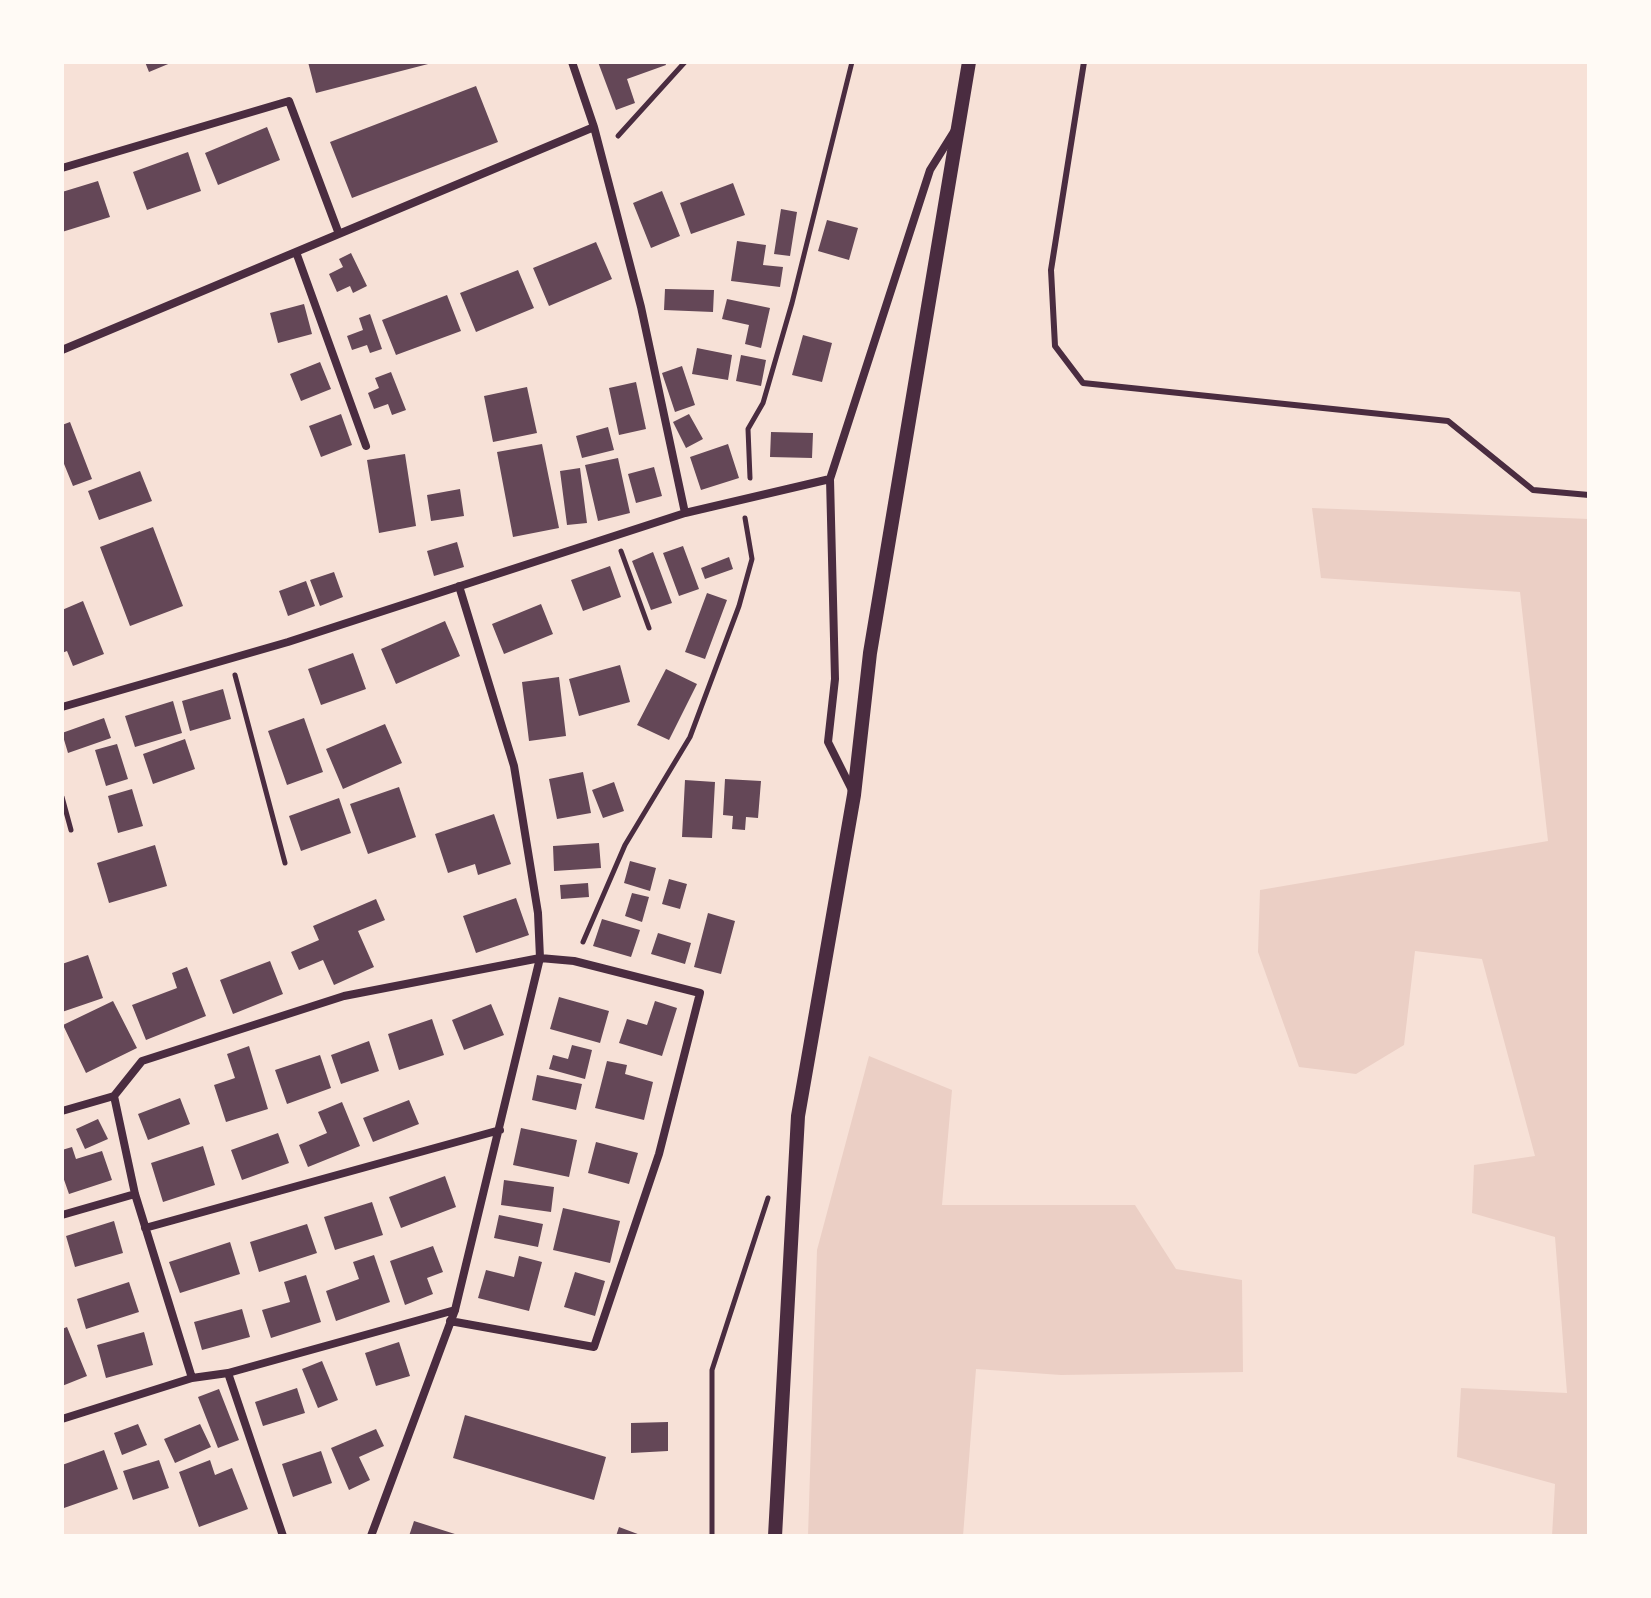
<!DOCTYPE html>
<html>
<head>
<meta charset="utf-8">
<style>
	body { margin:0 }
	#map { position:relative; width:1651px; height:1598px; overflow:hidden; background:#f7e1d7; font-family:Bitter,serif }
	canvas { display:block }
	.frame { position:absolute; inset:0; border:64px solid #fffaf5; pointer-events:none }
</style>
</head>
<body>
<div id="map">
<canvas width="1651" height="1598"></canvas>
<div class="frame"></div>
</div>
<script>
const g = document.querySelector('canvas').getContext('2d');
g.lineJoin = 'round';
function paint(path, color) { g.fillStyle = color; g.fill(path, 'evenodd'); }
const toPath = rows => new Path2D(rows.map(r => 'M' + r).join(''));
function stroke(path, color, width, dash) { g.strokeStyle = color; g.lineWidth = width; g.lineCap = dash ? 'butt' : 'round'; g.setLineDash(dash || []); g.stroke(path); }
paint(toPath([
	[1312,508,1589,519,1589,1536,1552,1536,1555,1484,1457,1457,1461,1388,1567,1393,1555,1237,1472,1213,1474,1165,1535,1156,1482,959,1415,951,1404,1045,1356,1074,1299,1067,1258,952,1260,890,1548,841,1520,592,1321,578],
	[869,1056,952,1090,942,1205,1135,1205,1176,1269,1242,1280,1243,1372,1061,1375,976,1369,963,1536,808,1536,817,1250]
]), '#ebcfc5');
paint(toPath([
	[145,62,173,62,149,72],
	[308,62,432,62,432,63,316,93],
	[598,62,665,62,666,65,627,79,635,103,616,110],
	[476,86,498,142,352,198,330,142],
	[267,127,280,160,218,185,205,153],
	[188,152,201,191,147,210,133,172],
	[98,181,110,217,62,232,62,192],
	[733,183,745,215,691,234,680,203],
	[662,191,680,236,651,248,633,203],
	[781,209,797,212,790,256,774,254],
	[827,220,858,228,849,260,818,251],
	[737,241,766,245,763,265,783,267,780,287,731,281],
	[596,242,612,279,549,306,533,268],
	[351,253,367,286,353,293,350,286,337,292,329,274,343,267,339,259],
	[518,270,534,308,476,332,460,293],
	[665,289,714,290,713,312,664,310],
	[447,295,461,331,396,355,382,320],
	[727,299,770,308,761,348,745,344,749,325,722,319],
	[304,304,312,334,278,343,270,313],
	[370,314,382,349,370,353,367,345,352,350,347,336,363,330,359,318],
	[803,335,832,343,822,382,792,375],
	[697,348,732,355,728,380,692,374],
	[741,355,766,360,761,386,736,381],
	[320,362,331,389,301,401,290,374],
	[682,366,695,405,675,412,662,373],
	[391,372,406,410,392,415,388,404,374,409,368,393,379,388,375,378],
	[636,382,646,429,619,435,609,388],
	[527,387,537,433,493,442,484,396],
	[341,414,352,445,321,457,309,426],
	[689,414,703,439,686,448,673,422],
	[70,422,92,479,73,486,62,459,62,425],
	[608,427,614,450,582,458,576,436],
	[771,432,813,433,812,458,770,457],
	[542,444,559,528,513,537,497,452],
	[728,444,739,478,701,490,690,457],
	[405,454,416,526,379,533,367,460],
	[618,458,630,513,598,521,585,465],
	[654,467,662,496,636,503,628,474],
	[580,468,587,523,567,525,560,471],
	[140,471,152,501,99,520,88,491],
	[460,489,464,516,431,521,427,495],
	[153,527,183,606,130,626,100,547],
	[457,542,464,567,434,576,427,551],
	[683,546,699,589,679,596,663,553],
	[653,552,672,603,651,610,632,561],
	[729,557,733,569,705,579,701,568],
	[610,566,621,597,583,611,571,580],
	[334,572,343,597,320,606,310,580],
	[306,581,315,606,288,616,279,591],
	[707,593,727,600,705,659,685,652],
	[83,601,104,654,73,666,67,651,62,653,62,610],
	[541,604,553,634,504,654,492,624],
	[445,621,460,656,396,684,381,649],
	[353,653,366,689,321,705,308,669],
	[620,665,630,702,579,716,569,679],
	[666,669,697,684,669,740,637,725],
	[559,677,566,736,529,741,522,682],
	[223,689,231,719,190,731,182,701],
	[173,701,182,733,135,747,125,716],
	[104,718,111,738,68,753,62,733],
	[304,718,323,772,287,785,268,731],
	[385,724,402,763,343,789,326,749],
	[185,739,195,769,153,784,143,754],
	[117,744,128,779,106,786,95,750],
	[583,772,591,813,557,819,549,779],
	[725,779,761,781,758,818,746,817,745,830,732,829,733,816,723,815],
	[685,780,715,782,712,838,682,837],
	[614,782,624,811,603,818,592,790],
	[399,787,416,837,368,854,350,804],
	[132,789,143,826,118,833,108,796],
	[339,798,351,833,301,851,289,816],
	[494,814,511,864,478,875,475,864,448,873,435,834],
	[599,843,601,868,554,871,553,846],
	[155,845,167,886,109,903,97,863],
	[630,861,656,868,650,891,624,883],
	[669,879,687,884,680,909,662,904],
	[588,883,589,897,561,899,560,885],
	[632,893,649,897,642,922,625,916],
	[516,898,529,935,476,953,463,916],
	[376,899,385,920,358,931,374,967,334,985,323,960,299,970,291,952,319,940,313,926],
	[708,913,735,921,721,974,694,967],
	[602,919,640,930,631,957,593,946],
	[658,933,691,943,685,964,651,954],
	[88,955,103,998,62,1012,62,964],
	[270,961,283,994,233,1014,220,980],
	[187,967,206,1016,146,1040,132,1005,177,988,172,973],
	[559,997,609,1011,600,1043,550,1029],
	[113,1001,137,1048,86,1073,63,1025],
	[655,1001,677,1008,662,1056,619,1043,627,1019,647,1025],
	[491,1004,504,1035,464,1050,452,1020],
	[432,1019,444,1055,399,1070,388,1034],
	[369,1041,379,1071,341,1084,331,1055],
	[572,1045,592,1050,585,1079,549,1069,553,1055,568,1059],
	[249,1046,268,1109,226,1122,214,1085,235,1078,227,1054],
	[320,1055,331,1088,287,1104,275,1070],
	[607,1061,627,1065,625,1074,653,1082,644,1120,595,1108],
	[537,1075,582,1084,576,1110,532,1100],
	[180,1098,190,1124,148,1140,138,1114],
	[409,1100,419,1124,373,1142,363,1118],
	[342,1102,360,1146,308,1167,299,1145,327,1133,318,1112],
	[98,1119,108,1139,85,1149,76,1129],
	[521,1128,577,1140,569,1177,513,1165],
	[278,1133,289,1163,242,1180,231,1150],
	[596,1142,638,1153,629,1184,588,1173],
	[203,1146,215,1185,163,1202,151,1163],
	[72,1147,76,1159,102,1151,112,1180,69,1194,62,1174,62,1150],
	[445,1176,456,1207,401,1228,389,1197],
	[504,1180,554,1187,551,1212,501,1205],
	[372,1202,383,1235,335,1250,324,1217],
	[563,1208,620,1221,610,1263,553,1250],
	[499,1215,543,1224,538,1247,494,1238],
	[114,1221,123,1253,75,1267,66,1236],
	[307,1224,317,1253,259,1272,250,1242],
	[230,1242,240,1274,180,1293,169,1262],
	[433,1246,443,1272,427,1278,433,1294,405,1305,390,1261],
	[374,1255,390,1302,336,1321,326,1291,359,1279,353,1262],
	[519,1256,542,1262,529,1311,478,1298,486,1270,514,1277],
	[575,1272,605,1281,595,1316,564,1307],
	[306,1275,321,1322,271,1338,262,1310,290,1302,284,1282],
	[129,1282,139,1312,86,1329,77,1299],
	[242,1309,250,1337,202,1350,194,1322],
	[67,1327,87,1376,62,1386,62,1329],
	[144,1332,153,1365,106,1378,97,1345],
	[399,1342,410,1376,376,1386,365,1353],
	[322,1361,338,1400,318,1408,302,1369],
	[297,1388,305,1413,263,1426,255,1402],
	[219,1389,239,1440,218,1448,198,1397],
	[465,1415,606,1457,594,1500,453,1458],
	[668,1422,668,1451,631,1453,631,1423],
	[138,1424,147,1445,122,1455,114,1433],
	[200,1424,211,1447,175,1463,164,1439],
	[376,1429,384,1446,359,1457,370,1480,349,1490,331,1448],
	[104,1450,118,1489,64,1508,62,1465],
	[321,1451,332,1483,293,1497,282,1464],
	[159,1460,169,1488,133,1500,123,1471],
	[210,1460,215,1475,232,1468,248,1509,199,1527,179,1472],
	[414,1521,458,1535,458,1536,409,1536],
	[619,1527,643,1536,616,1536]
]), '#644757');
stroke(toPath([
	[618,136,685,62],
	[750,478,748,429,763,403,792,303,852,62],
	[621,551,649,628],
	[235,675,285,863],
	[62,797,71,830],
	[583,942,625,845,690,737,739,606,752,559,745,518],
	[712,1536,712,1370,768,1198]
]), '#4a2c40', 5);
stroke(toPath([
	[1084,62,1051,270,1055,346,1083,383,1448,421,1533,490,1589,495]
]), '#4a2c40', 6);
stroke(toPath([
	[572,62,594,127,641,307,685,513],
	[62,168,289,101,339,234],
	[296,252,366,446],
	[62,350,594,127],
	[830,479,930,170,955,130],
	[62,707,288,642,685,513,830,479,835,679,828,742,852,790],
	[62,1111,114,1096,142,1061,344,996,540,958,574,961,700,993,659,1154,594,1347,450,1321],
	[62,1215,135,1194],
	[145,1228,500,1130],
	[228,1373,283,1536],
	[192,1378,228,1373,455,1310],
	[62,1419,192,1378,135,1194,114,1096],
	[371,1536,455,1310,540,958,538,913,514,766,459,586]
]), '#4a2c40', 8);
stroke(toPath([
	[775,1536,798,1116,854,795,870,653,969,62]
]), '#4a2c40', 14);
</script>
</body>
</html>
